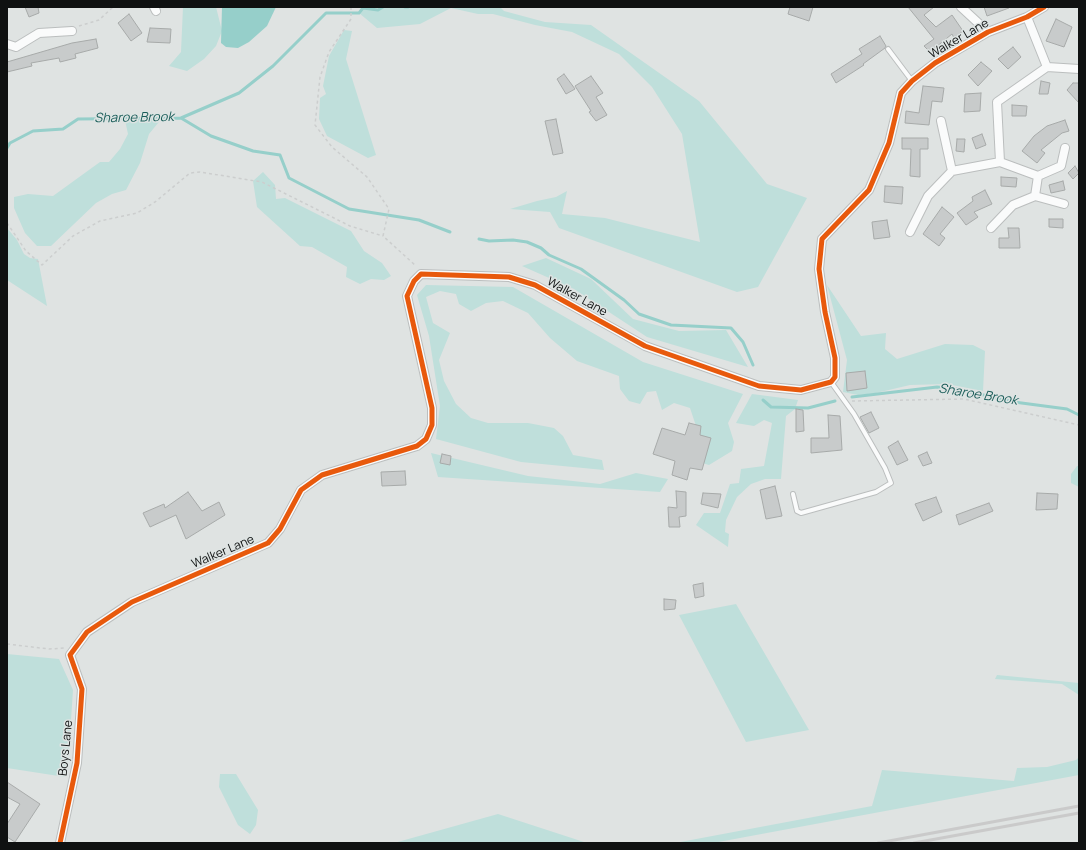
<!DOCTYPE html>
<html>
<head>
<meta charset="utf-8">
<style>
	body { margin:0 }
	#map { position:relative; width:1086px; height:850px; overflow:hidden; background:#dfe3e2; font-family:Manrope,sans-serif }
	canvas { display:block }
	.frame { position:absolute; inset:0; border:8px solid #0f1111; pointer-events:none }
</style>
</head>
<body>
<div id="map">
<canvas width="1086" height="850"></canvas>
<div class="frame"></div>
</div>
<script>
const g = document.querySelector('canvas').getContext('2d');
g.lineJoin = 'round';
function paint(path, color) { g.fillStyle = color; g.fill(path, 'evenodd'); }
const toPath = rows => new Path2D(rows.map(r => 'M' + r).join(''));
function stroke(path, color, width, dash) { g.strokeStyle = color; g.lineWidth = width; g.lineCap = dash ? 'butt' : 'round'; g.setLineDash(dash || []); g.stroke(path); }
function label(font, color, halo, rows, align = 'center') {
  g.font = font + ' Manrope,sans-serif'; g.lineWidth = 3; g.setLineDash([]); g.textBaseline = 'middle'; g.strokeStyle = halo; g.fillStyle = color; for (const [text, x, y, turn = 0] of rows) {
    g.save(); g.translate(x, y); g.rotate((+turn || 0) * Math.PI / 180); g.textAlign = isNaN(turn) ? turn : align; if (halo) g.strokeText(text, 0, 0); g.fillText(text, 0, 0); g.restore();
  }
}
paint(toPath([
	[183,7,216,7,222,31,216,46,204,59,187,71,169,66,181,52],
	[383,7,500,7,504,11,545,22,591,25,699,101,767,184,807,198,758,287,737,292,559,228,550,212,510,209,537,201,556,197,567,191,562,214,605,218,700,242,682,134,652,87,619,54,572,32,535,25,493,14,478,14,451,8,420,24,377,28,359,13,363,8,378,10],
	[344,30,352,31,346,59,376,155,368,158,327,136,319,119,320,98,326,94,323,86,329,56],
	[163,117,149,134,140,163,126,190,112,194,96,203,51,246,37,246,25,233,14,208,14,197,28,194,53,196,100,162,109,162,120,149,128,134,125,120],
	[263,172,275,185,276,199,285,198,351,231,364,251,382,263,391,276,384,280,371,279,360,284,346,277,347,267,312,247,300,246,257,207,253,181],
	[7,228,17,240,24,254,30,258,38,259,47,306,7,280],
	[546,258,591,279,633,319,679,331,726,330,748,367,647,337,574,289,522,266],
	[426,285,513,287,643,362,743,394,728,423,734,442,732,451,709,465,702,463,700,438,690,408,674,403,662,410,656,391,647,392,640,404,629,401,620,389,619,376,577,361,550,338,528,313,503,301,486,303,471,311,459,304,456,294,440,291,426,297,433,323,450,333,439,360,444,381,456,404,471,418,488,423,528,423,554,428,563,436,573,455,602,460,604,470,521,462,436,439,440,406,429,336,417,295],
	[827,285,861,336,886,333,885,349,897,359,945,344,973,345,985,351,983,391,947,384,910,385,876,393,858,395,843,392,847,360],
	[752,394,798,400,795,409,786,416,781,479,765,479,751,484,737,497,726,520,725,532,729,534,728,547,696,525,704,513,720,513,730,484,739,483,741,469,764,466,772,423,764,420,754,426,736,423],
	[431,453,528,476,600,484,636,473,668,479,660,492,438,477],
	[1077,466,1079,466,1079,487,1071,483,1071,474],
	[736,604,809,730,746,742,679,615],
	[7,654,59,659,73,690,69,750,65,777,7,768],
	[997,675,1079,683,1079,695,1062,684,995,679],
	[1079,757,1079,775,713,843,675,843,872,806,882,770,1014,781,1017,768,1047,767,1076,760],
	[220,774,236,774,258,810,256,825,250,834,238,825,219,787],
	[498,814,587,843,394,843]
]), '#bfdfdb');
paint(toPath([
	[222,7,276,7,267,26,249,42,238,48,226,47,221,43]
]), '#96cfca');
stroke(toPath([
	[405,7,408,7],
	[181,118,239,93,273,66,326,13,359,13,363,8,378,10,383,7],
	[7,148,10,143,33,131,63,129,78,119,181,118,211,136,253,151,280,155,289,178,349,209,419,220,450,232],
	[479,239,489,241,513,240,527,242,541,248,549,255,581,269,624,300,639,314,671,325,731,328,743,342,753,365],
	[852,397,937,387,957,389,1014,402,1067,409,1079,415],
	[763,400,771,407,808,408,835,401]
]), '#96cfca', 3);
const building = toPath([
	[25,7,38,7,39,13,29,17,25,7],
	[790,7,813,7,809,21,788,14,790,7],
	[908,7,934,7,924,15,936,27,952,15,963,31,954,38,952,34,930,52,924,46,934,39,908,7],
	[984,7,1009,7,1009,8,987,16,984,7],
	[129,14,142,33,131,41,118,23,129,14],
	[1056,19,1072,27,1064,47,1046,41,1056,19],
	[150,28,171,29,170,43,147,42,150,28],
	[880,36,886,46,885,48,863,64,864,65,836,83,831,74,862,54,859,49,880,36],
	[96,39,98,48,75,54,76,58,60,62,59,58,31,63,32,66,7,72,7,62,72,43,96,39],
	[1013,47,1021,57,1008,69,998,59,1013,47],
	[981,62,992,71,978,86,968,75,981,62],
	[564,74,575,89,566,94,557,79,564,74],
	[591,76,603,93,596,97,607,115,596,121,589,112,591,111,575,86,591,76],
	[1041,81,1050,83,1048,94,1039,94,1041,81],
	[1073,83,1079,83,1079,103,1067,90,1073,83],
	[923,86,944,88,942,102,932,101,929,125,905,123,906,111,919,113,923,86],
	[981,93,980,111,964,112,965,94,981,93],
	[1012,105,1027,106,1026,116,1012,116,1012,105],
	[556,119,563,153,553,155,545,121,556,119],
	[1065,120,1069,131,1062,133,1041,150,1045,153,1037,163,1022,151,1034,136,1047,126,1065,120],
	[982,134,986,145,976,149,972,138,982,134],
	[902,138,928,138,928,149,920,149,920,177,910,176,911,149,902,149,902,138],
	[957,139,965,139,964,152,956,151,957,139],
	[1075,166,1079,173,1073,179,1068,173,1075,166],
	[1001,177,1017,178,1016,187,1001,186,1001,177],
	[1063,181,1065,190,1051,193,1049,185,1063,181],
	[885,186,903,187,902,204,884,202,885,186],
	[985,190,992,204,974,212,978,217,966,225,957,213,973,201,972,197,985,190],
	[942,207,954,217,940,234,945,238,939,246,923,234,942,207],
	[1049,219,1063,219,1063,228,1049,227,1049,219],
	[887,220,890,237,874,239,872,222,887,220],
	[1008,228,1019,228,1020,248,999,248,999,238,1009,238,1008,228],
	[865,371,867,388,847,391,846,373,865,371],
	[796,409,803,410,804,431,796,432,796,409],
	[871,412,879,428,869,433,860,417,871,412],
	[828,415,840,416,842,450,811,453,811,438,829,438,828,415],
	[689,423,701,426,700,435,711,438,702,470,690,468,687,480,672,475,675,461,653,454,662,428,685,435,689,423],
	[898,441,908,460,897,465,888,447,898,441],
	[927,452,932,463,923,466,918,456,927,452],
	[442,454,451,456,450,465,440,463,442,454],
	[405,471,406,485,382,486,381,472,405,471],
	[775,486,782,516,766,519,760,490,775,486],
	[676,491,686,492,686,516,679,517,680,527,669,527,668,507,677,508,676,491],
	[188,492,202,511,219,502,225,515,186,539,176,515,150,527,143,513,164,504,165,508,188,492],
	[703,493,721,494,718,508,701,504,703,493],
	[1037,493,1058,494,1057,509,1036,510,1037,493],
	[936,497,942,512,923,521,915,504,936,497],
	[989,503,993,511,959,525,956,515,989,503],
	[703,583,704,596,695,598,693,585,703,583],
	[664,599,676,600,675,609,664,610,664,599],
	[7,782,40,804,15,842,7,837,7,824,20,804,7,797,7,782]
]);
paint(building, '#c8cbcb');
stroke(building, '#a7aaa9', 1);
const service = toPath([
	[888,49,912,81],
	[793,494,797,511,801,513,876,492,891,483,885,468,854,414,831,382]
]);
const minor = toPath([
	[154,7,156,11],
	[961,7,988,32],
	[1027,17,1047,67,1079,69],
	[7,44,16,47,39,33,72,31],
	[941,121,952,171],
	[1038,176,1061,166,1065,148],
	[1035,196,1064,204],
	[991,228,1013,205,1035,196,1038,176,1000,162],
	[910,232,928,196,952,171,1000,162,997,102,1047,67],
	[60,843,77,763,82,689,70,655,87,632,132,602,268,543,280,529,301,490,322,475,417,446,426,439,432,425,432,408,407,296,414,281,421,274,509,277,535,285,645,346,759,386,801,390,831,382,835,377,835,358,825,312,819,269,822,239,869,190,889,143,901,93,912,81,935,63,988,32,1027,17,1044,7]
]);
stroke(service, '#bbbebe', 6);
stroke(minor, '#bbbebe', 10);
stroke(toPath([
	[351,7,351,19,329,52,320,77,315,125,332,147,367,177,389,209,383,236,416,266],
	[79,26,99,20,113,7],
	[7,223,26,251,42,265,73,236,100,221,137,213,155,202,190,173,200,172,262,182,350,226,383,236],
	[852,401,964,399,1079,425],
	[7,644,49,649,65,648]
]), '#cccece', 1.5, [3, 3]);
stroke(service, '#fafbfb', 4);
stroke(minor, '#fafbfb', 8);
stroke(toPath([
	[878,843,1079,806],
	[914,843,1079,813]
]), '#cacaca', 3);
stroke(toPath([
	[60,843,77,763,82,689,70,655,87,632,132,602,268,543,280,529,301,490,322,475,417,446,426,439,432,425,432,408,407,296,414,281,421,274,509,277,535,285,645,346,759,386,801,390,831,382,835,377,835,358,825,312,819,269,822,239,869,190,889,143,901,93,912,81,935,63,988,32,1027,17,1044,7]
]), '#e8590c', 5);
label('12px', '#0f1111', '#dee4e3', [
	["Walker Lane",959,39,-30],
	["Walker Lane",577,297,29],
	["Walker Lane",223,552,-23],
	["Boys Lane",66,748,-84]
]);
label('italic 13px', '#1a5d59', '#dee4e3', [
	["Sharoe Brook",134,118,-1],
	["Sharoe Brook",978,395,9]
]);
</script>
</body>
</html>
